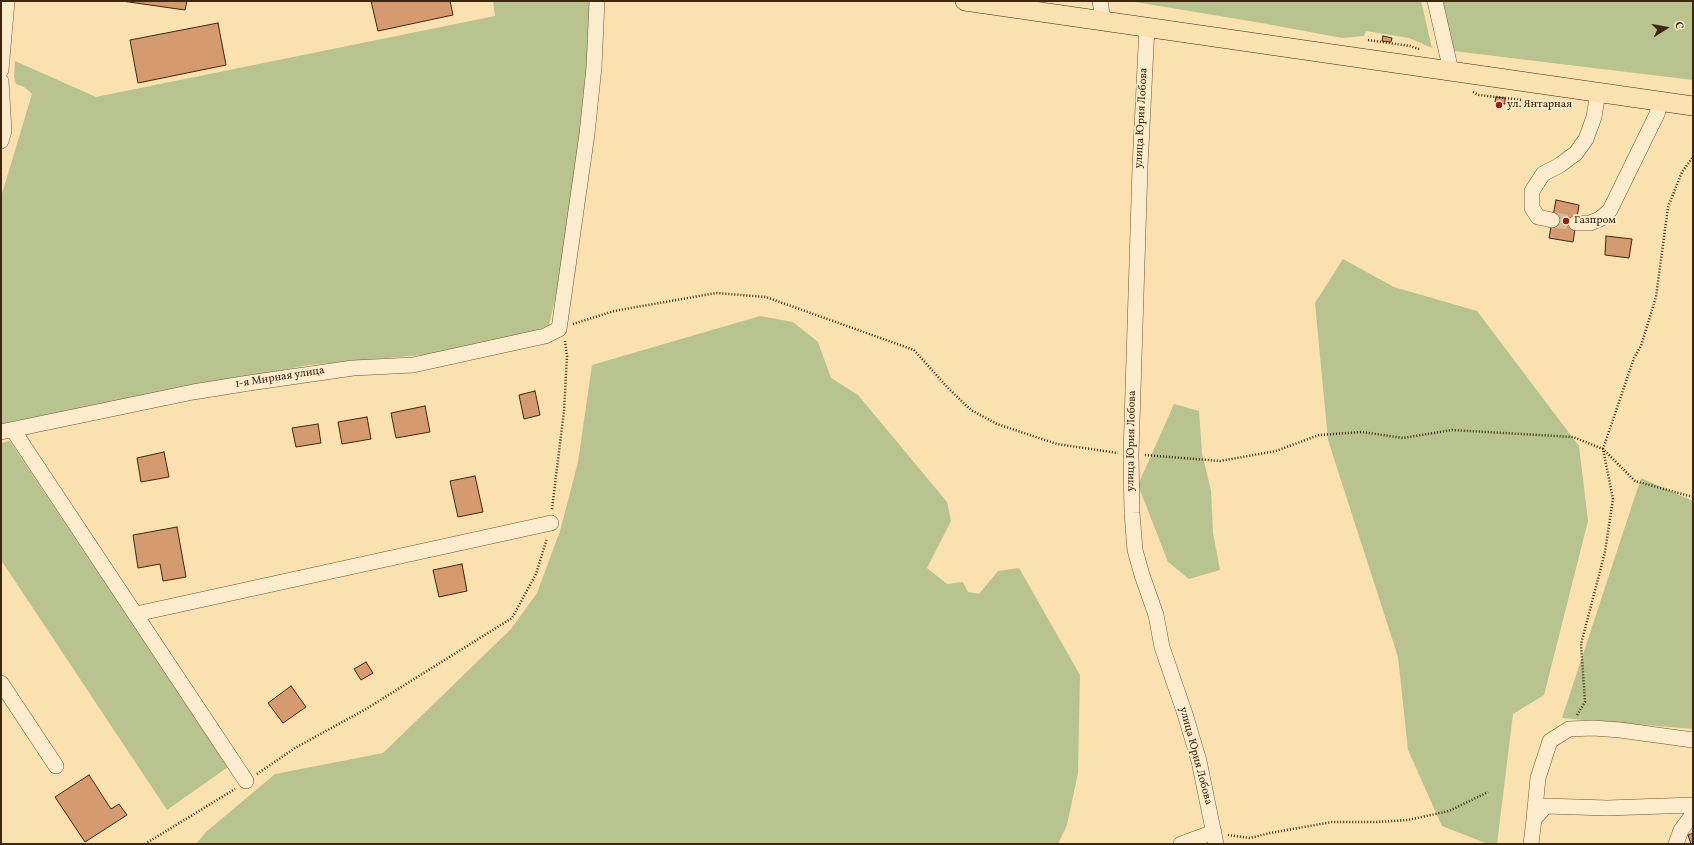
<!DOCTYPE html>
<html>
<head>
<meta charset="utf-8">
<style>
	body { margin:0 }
	#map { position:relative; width:1694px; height:845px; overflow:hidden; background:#fbe0b0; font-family:Vollkorn,serif }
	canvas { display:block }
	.frame { position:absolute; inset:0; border:2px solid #3d280e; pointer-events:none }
	.north { position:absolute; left:1646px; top:8px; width:40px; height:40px; -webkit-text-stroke:3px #fcebcc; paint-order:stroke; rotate:79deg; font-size:11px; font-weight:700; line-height:16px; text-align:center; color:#3d280e }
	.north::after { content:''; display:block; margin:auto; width:14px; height:18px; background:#3d280e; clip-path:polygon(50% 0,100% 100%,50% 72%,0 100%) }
</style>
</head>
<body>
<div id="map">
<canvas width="1694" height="845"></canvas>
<div class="frame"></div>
<div class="north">С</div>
</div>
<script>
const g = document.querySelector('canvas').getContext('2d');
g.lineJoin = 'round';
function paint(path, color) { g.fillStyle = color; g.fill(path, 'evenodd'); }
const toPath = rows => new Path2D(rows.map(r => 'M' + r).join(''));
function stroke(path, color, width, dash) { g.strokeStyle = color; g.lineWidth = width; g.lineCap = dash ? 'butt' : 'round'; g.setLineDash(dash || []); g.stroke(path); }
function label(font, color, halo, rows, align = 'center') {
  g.font = font + ' Vollkorn,serif'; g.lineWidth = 3.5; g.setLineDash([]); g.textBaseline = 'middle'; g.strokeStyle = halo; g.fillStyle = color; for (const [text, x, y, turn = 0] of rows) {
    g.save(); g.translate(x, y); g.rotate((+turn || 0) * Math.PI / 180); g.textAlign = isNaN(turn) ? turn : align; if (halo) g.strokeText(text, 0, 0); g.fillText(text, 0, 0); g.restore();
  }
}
paint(toPath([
	[493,1,593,1,589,70,564,245,556,295,549,325,530,333,433,354,309,365,185,388,1,424,1,197,32,94,24,87,16,84,14,77,15,61,96,97,495,16],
	[1129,1,1421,1,1432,48,1409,38,1366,31,1364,36,1342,38,1267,24],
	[1442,1,1693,1,1693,80,1453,51],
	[1343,259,1394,287,1477,311,1579,446,1588,521,1544,695,1513,714,1497,844,1488,844,1442,826,1408,750,1398,657,1328,440,1315,303],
	[760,316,793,322,818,342,831,378,858,395,947,502,951,521,927,568,947,584,963,582,968,592,979,594,998,571,1019,568,1080,675,1078,773,1067,825,1058,844,196,844,206,832,275,774,383,753,511,629,537,593,560,531,578,462,592,365],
	[1174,404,1199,411,1202,453,1211,491,1213,533,1220,570,1189,579,1168,562,1138,485],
	[10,441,228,767,167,810,1,560,1,443],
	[1641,478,1693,501,1693,729,1562,718]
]), '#b9c390');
const building = toPath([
	[122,1,187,1,185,10,122,1],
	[371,1,450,1,453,15,378,31,371,1],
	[218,23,226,65,138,83,130,40,218,23],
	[1383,36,1392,38,1391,42,1382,41,1383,36],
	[1496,97,1505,98,1505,104,1495,102,1496,97],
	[1556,200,1579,205,1573,242,1549,238,1556,200],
	[1606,236,1632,239,1629,258,1605,255,1606,236],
	[535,391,540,415,524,419,519,395,535,391],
	[425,406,430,432,396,438,391,413,425,406],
	[367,417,371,439,342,444,338,422,367,417],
	[318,424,321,443,296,447,292,428,318,424],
	[164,452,169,477,141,482,137,458,164,452],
	[475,476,483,512,458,517,450,481,475,476],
	[177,527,186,577,163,581,160,564,138,568,133,535,177,527],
	[462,564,467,591,439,597,433,570,462,564],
	[366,662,373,673,361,680,354,669,366,662],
	[291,686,306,707,283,723,268,703,291,686],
	[89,775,111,809,119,804,127,815,85,842,55,797,89,775],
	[1693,833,1693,844,1691,844,1688,835,1693,833]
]);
paint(building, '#d69a71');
stroke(building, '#3d280e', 1);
stroke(toPath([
	[1552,220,1576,223]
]), '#d5bb90', 15, [15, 8]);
const minor = toPath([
	[1100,1,1103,20],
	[1435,1,1451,71],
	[1147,27,1140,167,1131,454,1132,513,1135,550,1142,575,1156,615,1162,647,1185,714,1199,761,1216,844],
	[1,70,7,1],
	[1,81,4,131,1,141],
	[1552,220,1538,217,1532,208,1532,191,1543,174,1560,165,1576,153,1586,139,1594,117,1598,92],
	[1576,223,1590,223,1600,219,1610,210,1657,114,1661,101],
	[13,430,246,781],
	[1,432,193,392,249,383,353,368,413,365,545,336,559,329,587,134,594,67,597,1],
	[136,614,551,523],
	[1,683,56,766],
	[1534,819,1538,778,1550,741,1569,729,1593,728,1620,730,1693,740],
	[1181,844,1214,832],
	[1531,844,1534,819,1546,806,1607,808,1693,805],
	[1676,844,1681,830,1693,814]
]);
const major = toPath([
	[965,1,1693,106]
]);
stroke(minor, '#6c5636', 16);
stroke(major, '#3d280e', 20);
stroke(toPath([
	[1368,40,1410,46,1419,49],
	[1473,92,1479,95,1522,100],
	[573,324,614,311,716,293,766,297,914,350,949,389,971,410,997,424,1057,444,1118,453],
	[1145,455,1220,461,1276,451,1319,435,1362,432,1403,438,1452,430,1573,437,1603,449,1635,481,1693,497],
	[552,509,564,411,567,356,565,341],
	[1577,715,1585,702,1581,644,1605,552,1613,499,1603,449,1634,358,1641,346,1656,297,1668,207,1682,172,1693,157],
	[257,774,295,748,366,709,512,618,536,574,547,538],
	[1228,835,1250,838,1270,833,1332,822,1377,822,1408,820,1449,811,1488,792],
	[145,844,235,789]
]), '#3d280e', 2.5, [1, 2]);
stroke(minor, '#fcebcc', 15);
stroke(major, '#fbe0b0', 19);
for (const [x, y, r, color] of [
	[1499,105,4,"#8f2418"],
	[1566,221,4,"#8f2418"]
]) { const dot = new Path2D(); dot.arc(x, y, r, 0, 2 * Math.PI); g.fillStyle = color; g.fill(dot); stroke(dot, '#fcebcc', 1.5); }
label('11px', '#3d280e', '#fcebcc', [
	["ул. Янтарная",1507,105],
	["Газпром",1574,221]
], 'left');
label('11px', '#3d280e', '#fcebcc', [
	["улица Юрия Лобова",1142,118,-87],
	["1-я Мирная улица",280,378,-9],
	["улица Юрия Лобова",1132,441,-89],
	["улица Юрия Лобова",1195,756,75]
]);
</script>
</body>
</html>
